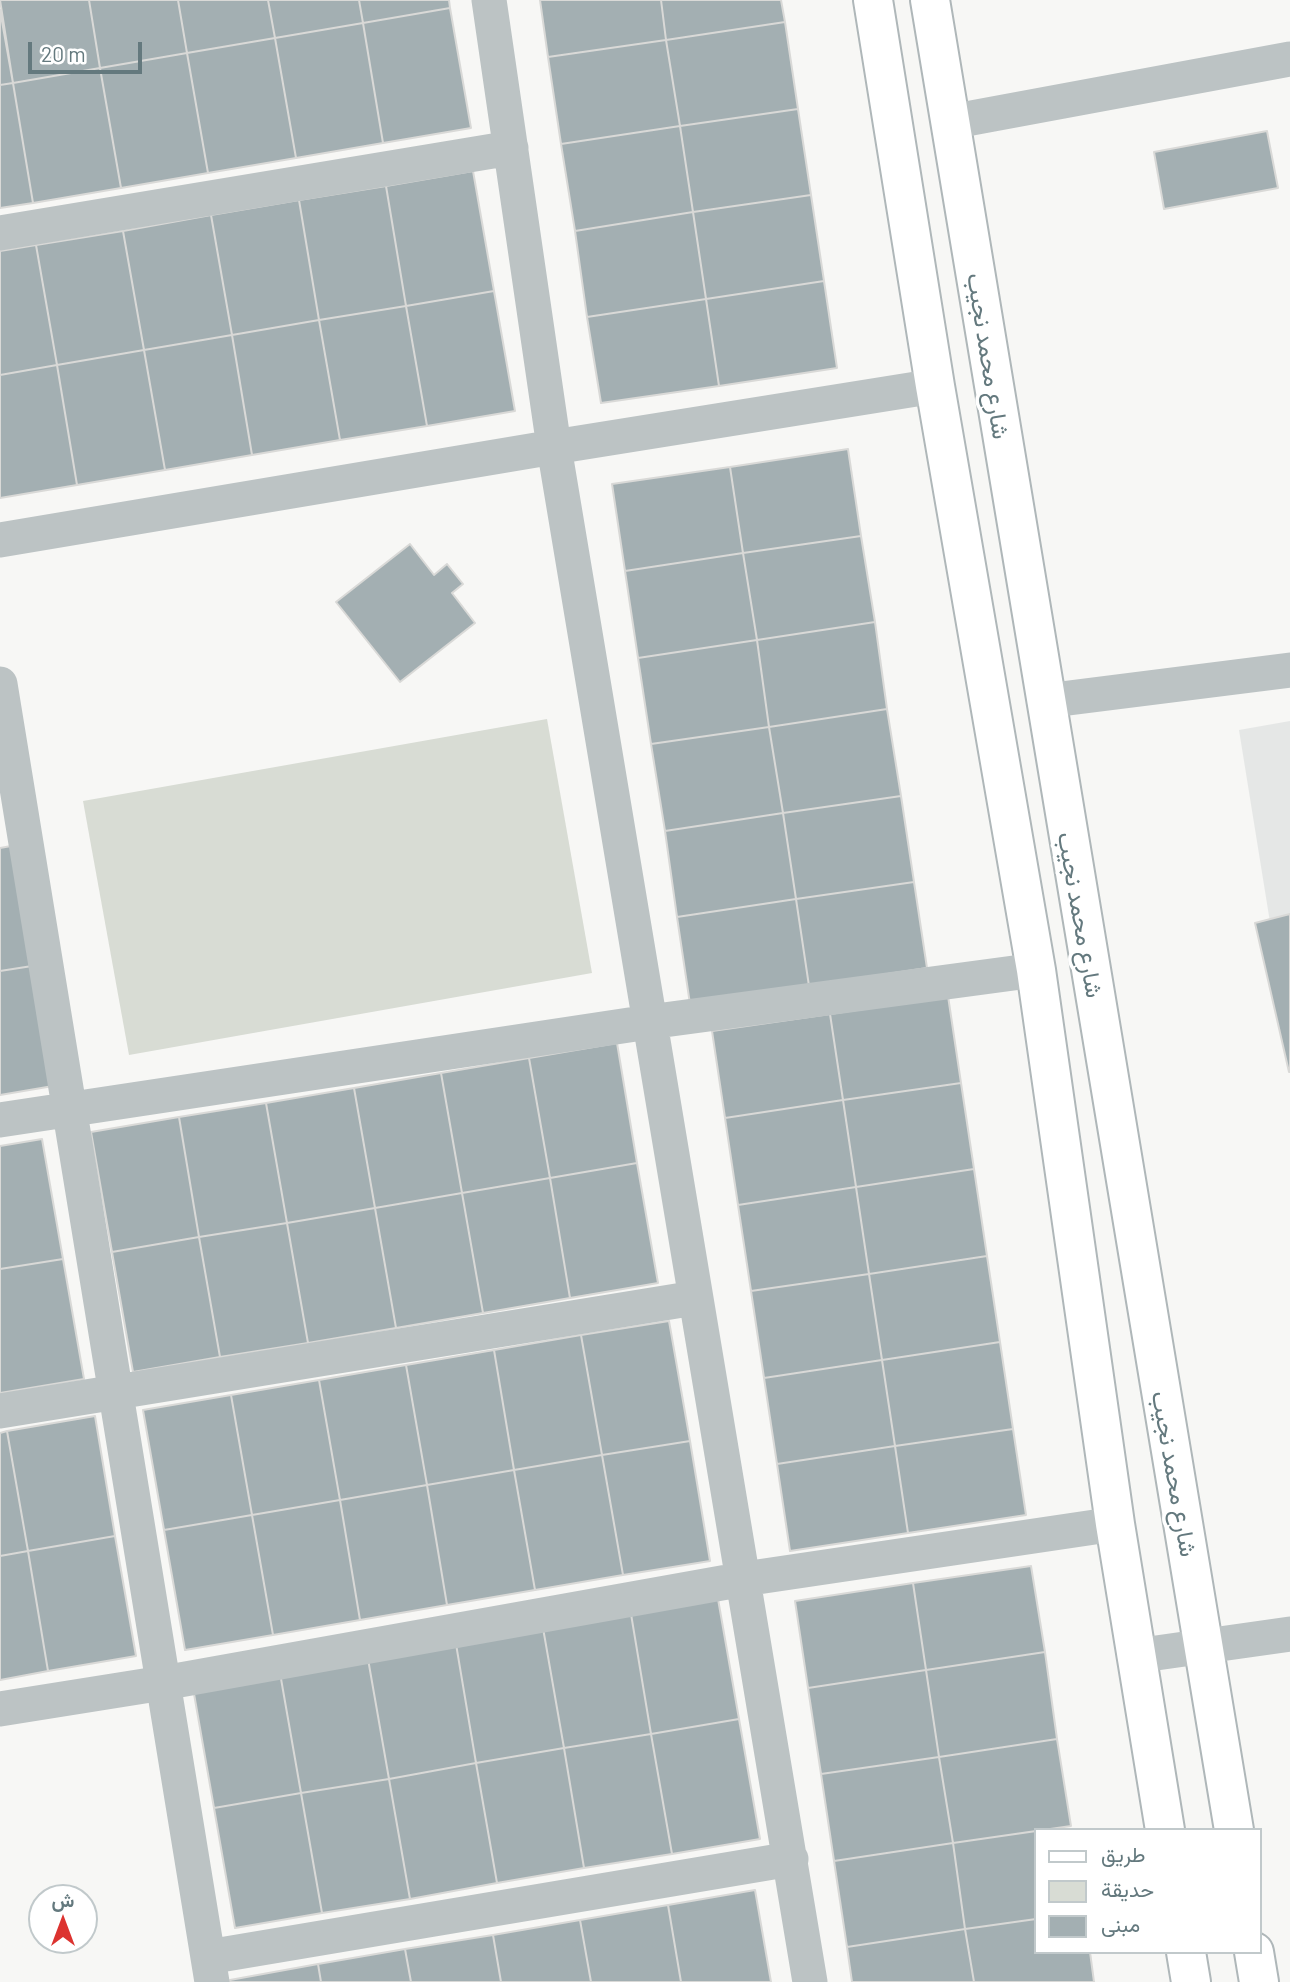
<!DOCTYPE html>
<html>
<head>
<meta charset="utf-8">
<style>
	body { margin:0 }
	#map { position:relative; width:1290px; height:1982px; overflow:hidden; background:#f7f7f5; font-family:Barlow,Vazirmatn,sans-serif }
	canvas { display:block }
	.legend { position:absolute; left:1034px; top:1828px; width:228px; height:126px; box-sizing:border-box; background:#fff; border:2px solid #c1c9cb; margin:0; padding:9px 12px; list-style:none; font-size:21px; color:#64797e }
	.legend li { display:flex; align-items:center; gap:14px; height:35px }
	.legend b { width:35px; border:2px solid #c1c9cb }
	.north { position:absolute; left:28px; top:1884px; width:70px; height:70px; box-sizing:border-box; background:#fff; border:2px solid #c1c9cb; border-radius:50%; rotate:0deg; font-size:19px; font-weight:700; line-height:28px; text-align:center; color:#64797e }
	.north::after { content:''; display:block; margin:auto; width:24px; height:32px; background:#dc3330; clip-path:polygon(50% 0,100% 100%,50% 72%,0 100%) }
	.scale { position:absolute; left:28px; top:42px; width:114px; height:32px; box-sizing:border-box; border:4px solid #64797e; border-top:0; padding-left:9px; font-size:21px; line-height:24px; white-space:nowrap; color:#64797e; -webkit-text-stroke:5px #fff; paint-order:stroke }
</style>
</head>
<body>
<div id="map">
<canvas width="1290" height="1982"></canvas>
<ul class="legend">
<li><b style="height:9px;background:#fff"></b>طريق</li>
<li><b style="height:19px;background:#d8dcd4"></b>حديقة</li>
<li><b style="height:19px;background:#a3afb2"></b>مبنى</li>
</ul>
<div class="north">ش</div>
<div class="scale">20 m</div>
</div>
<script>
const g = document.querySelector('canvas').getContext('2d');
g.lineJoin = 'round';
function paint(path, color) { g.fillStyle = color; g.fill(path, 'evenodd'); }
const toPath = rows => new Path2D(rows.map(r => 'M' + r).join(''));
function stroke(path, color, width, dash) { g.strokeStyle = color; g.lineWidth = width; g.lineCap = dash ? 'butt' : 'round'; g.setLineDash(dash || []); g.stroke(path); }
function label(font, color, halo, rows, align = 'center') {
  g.font = font + ' Barlow,Vazirmatn,sans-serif'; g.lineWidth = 7; g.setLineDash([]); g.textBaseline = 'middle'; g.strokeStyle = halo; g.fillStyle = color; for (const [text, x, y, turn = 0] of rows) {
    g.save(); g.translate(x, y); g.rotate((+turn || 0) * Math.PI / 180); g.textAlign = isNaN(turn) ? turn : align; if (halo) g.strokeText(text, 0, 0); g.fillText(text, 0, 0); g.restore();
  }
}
paint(toPath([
	[1290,721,1290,1040,1289,1040,1239,730]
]), '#e5e7e6');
paint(toPath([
	[547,719,592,973,129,1055,83,801]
]), '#d8dcd4');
const building = toPath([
	[0,0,89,0,100,68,13,83,0,0],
	[89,0,178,0,187,53,100,68,89,0],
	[178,0,268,0,275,38,187,53,178,0],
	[268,0,359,0,363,23,275,38,268,0],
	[359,0,449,0,450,8,363,23,359,0],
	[540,0,661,0,666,40,548,57,540,0],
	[661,0,781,0,785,22,666,40,661,0],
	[450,8,471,128,383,143,363,23,450,8],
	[0,10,13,83,0,85,0,10],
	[785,22,798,109,680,126,666,40,785,22],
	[363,23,383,143,296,158,275,38,363,23],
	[275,38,296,158,208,173,187,53,275,38],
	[666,40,680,126,561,144,548,57,666,40],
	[187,53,208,173,121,188,100,68,187,53],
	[100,68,121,188,33,203,13,83,100,68],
	[13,83,33,203,0,208,0,85,13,83],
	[798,109,811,195,693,212,680,126,798,109],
	[680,126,693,212,575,231,561,144,680,126],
	[1267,131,1278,188,1164,209,1154,152,1267,131],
	[473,171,494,291,406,306,386,186,473,171],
	[386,186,406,306,319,320,299,200,386,186],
	[811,195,824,281,706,299,693,212,811,195],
	[299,200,319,320,232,335,211,215,299,200],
	[693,212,706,299,587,317,575,231,693,212],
	[211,215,232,335,144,350,123,231,211,215],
	[123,231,144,350,57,365,36,245,123,231],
	[36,245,57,365,0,375,0,251,36,245],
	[824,281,837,368,719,386,706,299,824,281],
	[494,291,515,411,427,426,406,306,494,291],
	[706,299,719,386,601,403,587,317,706,299],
	[406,306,427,426,340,440,319,320,406,306],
	[319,320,340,440,252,455,232,335,319,320],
	[232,335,252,455,165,470,144,350,232,335],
	[144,350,165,470,77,485,57,365,144,350],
	[57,365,77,485,0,498,0,375,57,365],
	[848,449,861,536,743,553,730,467,848,449],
	[730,467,743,553,625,571,612,484,730,467],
	[861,536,875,622,757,640,743,553,861,536],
	[410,544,434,575,447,564,463,584,452,593,475,623,400,682,336,602,410,544],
	[743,553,757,640,638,658,625,571,743,553],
	[875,622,887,709,769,727,757,640,875,622],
	[757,640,769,727,651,744,638,658,757,640],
	[887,709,901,796,783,813,769,727,887,709],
	[769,727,783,813,665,831,651,744,769,727],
	[901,796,914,882,796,899,783,813,901,796],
	[783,813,796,899,677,917,665,831,783,813],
	[11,846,32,966,0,971,0,848,11,846],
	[914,882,927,968,809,986,796,899,914,882],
	[796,899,809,986,690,1004,677,917,796,899],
	[1290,914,1290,1072,1289,1072,1255,923,1290,914],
	[32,966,53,1086,0,1095,0,971,32,966],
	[948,996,961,1083,843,1100,830,1014,948,996],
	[830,1014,843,1100,725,1118,712,1031,830,1014],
	[617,1043,637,1163,550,1178,529,1058,617,1043],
	[529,1058,550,1178,462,1193,441,1073,529,1058],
	[441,1073,462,1193,375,1208,354,1088,441,1073],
	[961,1083,974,1169,856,1187,843,1100,961,1083],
	[354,1088,375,1208,287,1223,266,1103,354,1088],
	[843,1100,856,1187,738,1205,725,1118,843,1100],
	[266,1103,287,1223,199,1237,179,1117,266,1103],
	[179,1117,199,1237,112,1252,91,1132,179,1117],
	[42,1139,63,1259,0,1269,0,1146,42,1139],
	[637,1163,658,1283,570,1298,550,1178,637,1163],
	[974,1169,987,1256,869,1274,856,1187,974,1169],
	[550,1178,570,1298,483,1313,462,1193,550,1178],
	[856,1187,869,1274,751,1291,738,1205,856,1187],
	[462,1193,483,1313,396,1328,375,1208,462,1193],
	[375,1208,396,1328,308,1343,287,1223,375,1208],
	[287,1223,308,1343,220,1357,199,1237,287,1223],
	[199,1237,220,1357,133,1372,112,1252,199,1237],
	[987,1256,1000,1342,882,1360,869,1274,987,1256],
	[63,1259,84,1379,0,1393,0,1269,63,1259],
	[869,1274,882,1360,764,1378,751,1291,869,1274],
	[669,1321,690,1441,602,1455,581,1335,669,1321],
	[581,1335,602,1455,514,1470,494,1350,581,1335],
	[1000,1342,1013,1429,895,1446,882,1360,1000,1342],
	[494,1350,514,1470,427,1485,406,1365,494,1350],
	[882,1360,895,1446,777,1464,764,1378,882,1360],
	[406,1365,427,1485,340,1500,319,1380,406,1365],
	[319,1380,340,1500,252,1515,231,1395,319,1380],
	[231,1395,252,1515,164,1530,143,1410,231,1395],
	[95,1416,115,1536,28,1551,7,1431,95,1416],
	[1013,1429,1026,1515,908,1533,895,1446,1013,1429],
	[7,1431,28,1551,0,1556,0,1433,7,1431],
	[690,1441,710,1561,623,1575,602,1455,690,1441],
	[895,1446,908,1533,790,1551,777,1464,895,1446],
	[602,1455,623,1575,535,1590,514,1470,602,1455],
	[514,1470,535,1590,447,1605,427,1485,514,1470],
	[427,1485,447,1605,360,1620,340,1500,427,1485],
	[340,1500,360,1620,273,1635,252,1515,340,1500],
	[252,1515,273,1635,185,1650,164,1530,252,1515],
	[115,1536,136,1656,48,1671,28,1551,115,1536],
	[28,1551,48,1671,0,1680,0,1556,28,1551],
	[1031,1566,1045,1652,926,1670,913,1583,1031,1566],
	[913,1583,926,1670,808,1688,795,1601,913,1583],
	[718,1599,739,1719,651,1734,631,1614,718,1599],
	[631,1614,651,1734,564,1748,543,1628,631,1614],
	[543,1628,564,1748,476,1763,456,1644,543,1628],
	[456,1644,476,1763,389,1779,368,1659,456,1644],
	[1045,1652,1057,1739,939,1757,926,1670,1045,1652],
	[368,1659,389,1779,301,1793,280,1673,368,1659],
	[926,1670,939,1757,821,1774,808,1688,926,1670],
	[280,1673,301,1793,214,1808,193,1688,280,1673],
	[739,1719,760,1839,672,1854,651,1734,739,1719],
	[651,1734,672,1854,584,1868,564,1748,651,1734],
	[1057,1739,1071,1826,953,1843,939,1757,1057,1739],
	[564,1748,584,1868,497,1883,476,1763,564,1748],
	[939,1757,953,1843,834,1861,821,1774,939,1757],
	[476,1763,497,1883,410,1899,389,1779,476,1763],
	[389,1779,410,1899,322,1913,301,1793,389,1779],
	[301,1793,322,1913,235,1928,214,1808,301,1793],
	[1036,1831,1036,1919,965,1929,953,1843,1036,1831],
	[953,1843,965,1929,847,1947,834,1861,953,1843],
	[755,1890,771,1982,681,1982,668,1905,755,1890],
	[668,1905,681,1982,591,1982,580,1920,668,1905],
	[1036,1919,1036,1952,1090,1952,1094,1982,974,1982,965,1929,1036,1919],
	[580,1920,591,1982,501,1982,493,1935,580,1920],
	[965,1929,974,1982,852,1982,847,1947,965,1929],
	[493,1935,501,1982,411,1982,405,1949,493,1935],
	[405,1949,411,1982,321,1982,318,1964,405,1949],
	[318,1964,321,1982,230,1982,230,1980,318,1964]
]);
paint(building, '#a3afb2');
stroke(building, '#d9d9d7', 2);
const secondary = toPath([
	[873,0,935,386,1036,970,1115,1524,1165,1830],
	[930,0,1234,1830],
	[1186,1952,1191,1982],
	[1254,1952,1259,1982]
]);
stroke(secondary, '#afb7b9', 42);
stroke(toPath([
	[489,0,554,447,810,1982],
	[950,122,1290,59],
	[0,233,511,148],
	[0,540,554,447,935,386],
	[0,684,212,1982],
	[1045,701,1290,670],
	[0,1120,649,1022,1036,970],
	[0,1411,695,1298],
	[1135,1656,1290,1634],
	[0,1709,163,1683,744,1579,1115,1524],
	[208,1957,791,1859]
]), '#bcc3c4', 35);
stroke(secondary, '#fff', 38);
label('24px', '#64797e', '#fff', [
	["شارع محمد نجيب",988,356,81],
	["شارع محمد نجيب",1080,915,80],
	["شارع محمد نجيب",1174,1474,80]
]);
</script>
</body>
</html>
